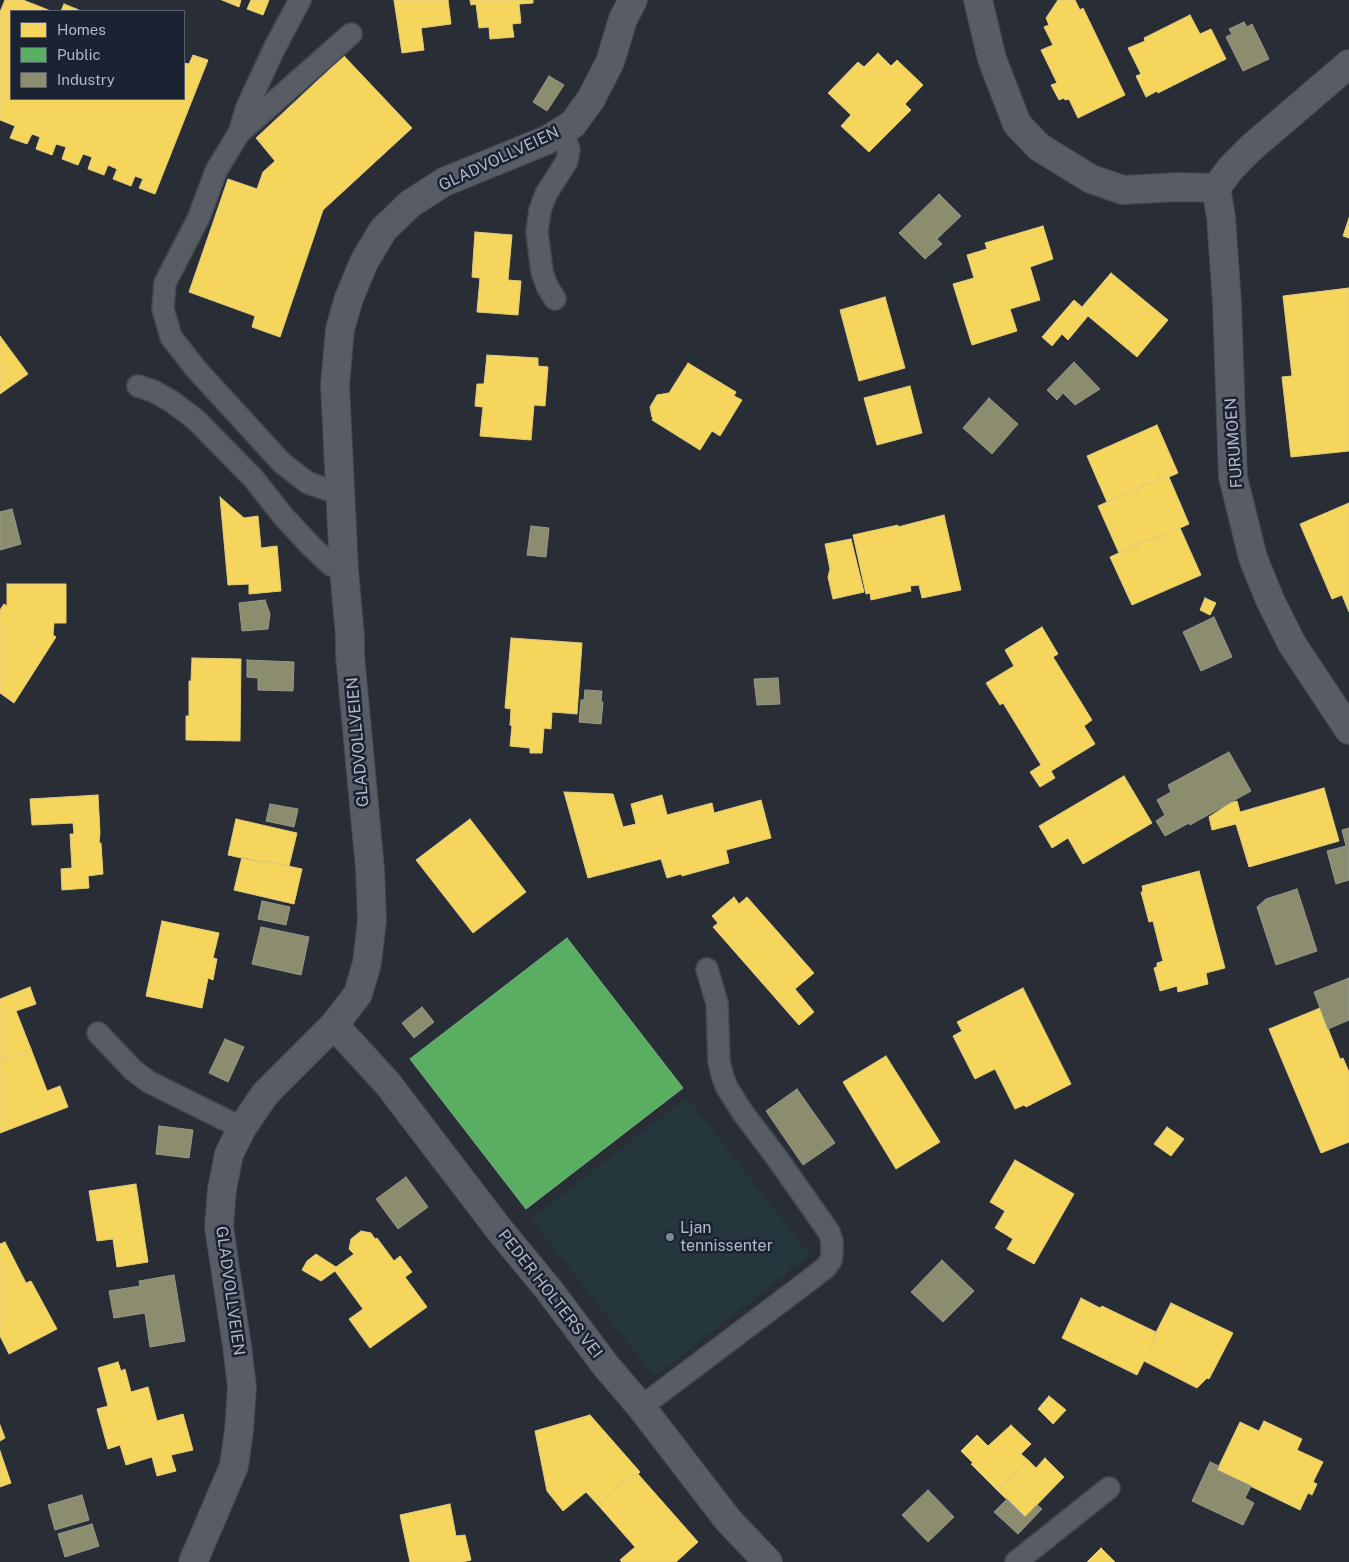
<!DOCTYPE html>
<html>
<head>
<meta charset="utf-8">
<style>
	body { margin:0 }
	#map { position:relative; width:1349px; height:1562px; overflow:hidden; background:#282d36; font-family:"Public Sans",sans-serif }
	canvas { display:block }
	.legend { position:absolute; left:10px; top:10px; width:175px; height:90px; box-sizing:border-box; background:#1b2231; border:1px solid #575e6d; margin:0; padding:6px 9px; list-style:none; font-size:15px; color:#b1b8c7 }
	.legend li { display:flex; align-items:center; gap:10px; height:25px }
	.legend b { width:25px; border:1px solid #575e6d }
</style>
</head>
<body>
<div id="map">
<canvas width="1349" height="1562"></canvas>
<ul class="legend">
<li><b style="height:14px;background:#f6d55c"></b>Homes</li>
<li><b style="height:14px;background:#5aae61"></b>Public</li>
<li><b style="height:14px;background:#8c8c6e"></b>Industry</li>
</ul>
</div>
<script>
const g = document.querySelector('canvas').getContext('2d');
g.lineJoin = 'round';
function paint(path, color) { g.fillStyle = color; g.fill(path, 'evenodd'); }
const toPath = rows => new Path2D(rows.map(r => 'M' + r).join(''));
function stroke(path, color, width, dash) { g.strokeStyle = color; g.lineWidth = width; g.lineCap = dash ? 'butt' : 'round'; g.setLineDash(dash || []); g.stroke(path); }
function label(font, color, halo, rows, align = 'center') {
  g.font = font + ' "Public Sans",sans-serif'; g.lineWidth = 5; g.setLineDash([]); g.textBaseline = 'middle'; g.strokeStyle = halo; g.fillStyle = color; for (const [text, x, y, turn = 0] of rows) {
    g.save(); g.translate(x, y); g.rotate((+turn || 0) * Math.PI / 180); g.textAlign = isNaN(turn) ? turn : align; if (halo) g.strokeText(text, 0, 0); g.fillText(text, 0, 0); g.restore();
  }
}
paint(toPath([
	[687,1097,810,1255,654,1377,531,1219]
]), '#25363c');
const homes = toPath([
	[5,0,23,0,51,11,11,11,11,99,184,99,184,63,189,64,193,55,208,60,155,194,139,188,143,179,135,176,131,186,113,179,117,169,108,165,104,175,88,169,92,157,83,154,78,165,62,159,66,147,56,144,52,155,36,149,40,137,32,134,27,144,10,138,15,126,0,120,0,12,5,0],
	[222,0,241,0,239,7,222,0],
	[251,0,269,0,263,15,247,9,251,0],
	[394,0,448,0,451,24,421,28,424,50,402,53,394,0],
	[470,0,533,0,533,3,519,4,521,23,512,24,514,37,490,39,489,27,479,28,476,4,471,5,470,0],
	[1058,0,1075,0,1080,10,1083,8,1125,95,1078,118,1069,99,1065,100,1064,98,1059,100,1051,85,1057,83,1041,50,1053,45,1044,27,1049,25,1046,18,1058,0],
	[64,4,79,10,79,11,61,11,64,4],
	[1190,15,1200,34,1211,29,1226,59,1158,93,1157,91,1146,97,1136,76,1141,74,1128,48,1145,41,1144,38,1190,15],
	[878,53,891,66,897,60,923,85,905,104,911,110,869,152,841,126,851,115,828,93,858,62,864,67,878,53],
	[344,56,412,128,323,210,280,337,252,327,255,316,189,292,228,179,257,189,263,172,275,161,256,138,344,56],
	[1349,218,1349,238,1343,236,1349,218],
	[1043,226,1053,259,1030,267,1040,300,1010,309,1017,331,972,345,953,284,974,278,967,255,987,249,985,243,1043,226],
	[475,232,512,235,508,280,521,281,518,315,477,312,480,278,472,277,475,232],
	[1111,273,1168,320,1137,357,1088,316,1068,340,1062,334,1052,346,1042,337,1074,300,1082,307,1111,273],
	[1349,288,1349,451,1291,457,1282,377,1292,376,1283,296,1349,288],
	[885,297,905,368,859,381,840,310,885,297],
	[0,336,28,374,0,394,0,336],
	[487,355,538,358,538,366,548,367,545,406,534,405,531,440,480,436,483,407,475,406,477,384,484,384,487,355],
	[688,363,736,392,734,396,742,400,720,436,712,431,700,450,652,420,653,418,652,417,650,407,657,395,669,393,688,363],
	[910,386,922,433,877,445,864,398,910,386],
	[1157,425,1178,473,1169,477,1168,475,1107,502,1087,456,1157,425],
	[1168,475,1189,524,1155,539,1154,537,1119,553,1098,506,1168,475],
	[220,497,244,518,258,516,261,548,277,546,281,591,249,594,249,584,228,585,220,497],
	[1349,503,1349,612,1342,595,1332,599,1300,524,1349,503],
	[944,515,961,590,922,598,919,585,910,586,911,591,871,600,870,593,866,594,853,535,898,525,898,527,944,515],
	[1180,528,1201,575,1132,605,1110,557,1154,537,1155,539,1180,528],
	[851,539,864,592,833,599,828,577,830,569,825,544,851,539],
	[7,584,66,584,66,623,54,623,53,635,56,637,14,703,0,693,0,610,4,604,7,606,7,584],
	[1205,598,1216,603,1210,615,1200,610,1205,598],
	[1042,627,1058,654,1053,657,1092,720,1084,726,1095,744,1051,771,1055,778,1040,787,1030,772,1041,765,1003,703,1000,705,986,683,1014,666,1005,650,1042,627],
	[511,638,582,643,577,714,552,712,551,729,544,728,542,753,530,753,530,748,510,746,512,726,510,725,511,709,505,708,511,638],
	[192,658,241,659,240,741,186,740,186,716,189,716,189,681,191,681,192,658],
	[1124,776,1152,823,1083,864,1068,838,1052,848,1039,826,1124,776],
	[1324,788,1339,841,1249,867,1236,824,1212,830,1209,817,1230,803,1237,801,1240,812,1324,788],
	[564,792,613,794,623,827,636,824,631,804,662,795,667,815,712,803,714,813,761,800,771,838,726,850,729,863,682,876,681,874,667,878,661,859,588,878,564,792],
	[98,795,100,833,99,843,101,843,103,874,88,876,89,888,62,890,61,869,72,868,70,834,74,834,73,823,32,825,30,799,98,795],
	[236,819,297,833,289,866,265,861,265,863,228,855,236,819],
	[470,819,526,892,473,933,416,860,470,819],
	[242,857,265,863,265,861,302,869,294,904,234,890,242,857],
	[1199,871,1225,968,1206,973,1208,984,1178,992,1177,986,1160,991,1154,968,1157,967,1157,963,1163,961,1153,921,1149,922,1141,892,1143,892,1142,886,1199,871],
	[734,897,739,904,747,897,814,973,795,989,814,1012,799,1025,713,927,718,923,712,916,734,897],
	[162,921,219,933,213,958,217,959,213,980,208,978,202,1008,146,996,162,921],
	[30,987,36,1004,16,1011,31,1049,0,1061,0,999,30,987],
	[1023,988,1071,1084,1026,1107,1024,1105,1015,1109,995,1069,975,1079,953,1036,962,1031,957,1022,1023,988],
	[1320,1008,1340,1059,1343,1058,1349,1072,1349,1142,1321,1153,1269,1029,1320,1008],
	[31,1049,47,1091,60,1086,68,1107,0,1133,0,1061,31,1049],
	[886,1056,940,1142,896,1169,843,1082,886,1056],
	[1167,1127,1184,1139,1171,1156,1154,1144,1167,1127],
	[1015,1160,1074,1194,1034,1264,1007,1249,1013,1239,995,1228,1005,1211,990,1202,1015,1160],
	[136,1184,148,1262,117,1267,113,1239,97,1241,89,1191,136,1184],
	[361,1231,371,1233,375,1239,377,1238,394,1261,400,1256,412,1272,405,1277,427,1307,370,1348,349,1319,363,1309,335,1271,321,1281,302,1270,307,1261,316,1254,336,1267,354,1254,349,1249,351,1239,361,1231],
	[5,1242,26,1283,31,1281,57,1329,9,1354,0,1336,0,1244,5,1242],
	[1081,1298,1100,1308,1102,1306,1156,1332,1153,1338,1155,1339,1137,1375,1062,1338,1081,1298],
	[1171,1303,1233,1333,1209,1379,1207,1378,1197,1388,1144,1361,1155,1339,1153,1338,1171,1303],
	[118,1362,121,1371,125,1369,131,1392,148,1387,157,1421,183,1414,193,1450,171,1455,176,1471,157,1476,152,1457,126,1465,120,1445,108,1449,97,1409,108,1406,98,1368,118,1362],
	[1049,1396,1066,1410,1053,1424,1038,1409,1049,1396],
	[590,1415,640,1472,638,1474,628,1477,598,1505,586,1492,563,1511,547,1491,535,1431,590,1415],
	[1264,1421,1302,1439,1297,1450,1323,1462,1313,1482,1317,1484,1312,1495,1308,1493,1300,1510,1217,1470,1240,1422,1259,1431,1264,1421],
	[0,1425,5,1438,0,1441,0,1425],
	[1011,1425,1031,1444,1021,1454,1028,1460,998,1491,971,1464,973,1463,961,1451,977,1435,988,1446,1011,1425],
	[0,1451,11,1483,0,1487,0,1451],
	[1045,1458,1064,1477,1025,1517,998,1491,1028,1460,1036,1468,1045,1458],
	[638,1474,698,1542,676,1562,622,1562,620,1560,635,1547,598,1505,628,1477,638,1474],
	[450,1504,456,1536,465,1535,471,1560,463,1562,410,1562,400,1515,450,1504],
	[1101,1548,1115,1562,1087,1562,1101,1548]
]);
paint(homes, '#f6d55c');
stroke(homes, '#e1cc7c', 1);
const public = toPath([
	[567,938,683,1088,526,1209,410,1059,567,938]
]);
paint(public, '#5aae61');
stroke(public, '#74b180', 1);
const industry = toPath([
	[1244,22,1247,27,1252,24,1269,59,1243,71,1226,37,1232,34,1229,29,1244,22],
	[549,76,564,85,547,111,533,102,549,76],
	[939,194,961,216,937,239,942,244,925,259,899,233,939,194],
	[1074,362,1100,389,1075,405,1063,393,1057,400,1047,390,1074,362],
	[989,398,1018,424,992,454,963,428,989,398],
	[12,509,21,544,0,550,0,512,12,509],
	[531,526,549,528,546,557,527,555,531,526],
	[265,600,270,614,268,629,242,631,239,603,265,600],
	[1214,617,1232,657,1201,671,1183,632,1214,617],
	[247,660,294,662,293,691,258,690,258,678,247,677,247,660],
	[778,678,780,704,757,705,754,679,778,678],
	[585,690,602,691,601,702,603,702,601,724,579,722,581,700,584,700,585,690],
	[1229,752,1251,791,1190,825,1189,823,1165,836,1156,821,1165,815,1157,800,1171,792,1168,785,1229,752],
	[270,804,298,809,294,827,266,821,270,804],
	[1349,828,1349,880,1336,884,1327,851,1346,846,1342,830,1349,828],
	[1297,889,1317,951,1276,965,1257,907,1266,899,1297,889],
	[262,901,290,907,286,925,258,919,262,901],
	[261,927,309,937,301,975,252,964,261,927],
	[1349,978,1349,1020,1328,1029,1314,992,1349,978],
	[422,1007,434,1022,414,1038,402,1023,422,1007],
	[225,1039,244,1047,228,1082,209,1073,225,1039],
	[797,1089,835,1143,803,1165,766,1111,797,1089],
	[159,1126,193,1130,189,1158,156,1154,159,1126],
	[406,1177,428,1207,398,1229,376,1199,406,1177],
	[942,1260,974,1291,943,1322,911,1292,942,1260],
	[174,1275,185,1341,150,1347,145,1313,114,1318,109,1291,140,1286,139,1281,174,1275],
	[1210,1462,1219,1466,1217,1470,1251,1486,1245,1498,1254,1503,1243,1525,1192,1501,1210,1462],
	[928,1490,954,1517,928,1542,902,1515,928,1490],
	[82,1495,89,1520,55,1530,48,1505,82,1495],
	[1007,1499,1025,1517,1037,1505,1042,1509,1018,1534,994,1512,1007,1499],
	[92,1524,99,1546,65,1557,58,1534,92,1524]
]);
paint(industry, '#8c8c6e');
stroke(industry, '#979989', 1);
const service = toPath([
	[240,130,247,107,275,47,300,0],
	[555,299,547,286,542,272,537,232,540,210,546,194,567,161,569,149,562,131],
	[138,386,153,391,171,401,195,419,254,479,283,516,311,546,331,565,344,570],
	[341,494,308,483,282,463,196,369,171,337,163,309,165,283,199,217,216,171,239,133,351,34],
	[98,1033,133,1070,149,1082,242,1128],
	[641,1407,807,1282,826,1267,831,1260,832,1253,832,1241,829,1232,777,1158,743,1113,726,1086,722,1074,719,1061,717,1003,707,969],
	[1016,1562,1109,1488]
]);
const minor = toPath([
	[978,0,992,59,1017,124,1039,147,1091,179,1123,190,1179,187,1216,188],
	[1216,188,1221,217,1227,303,1233,477,1253,558,1270,600,1292,644,1349,730],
	[1216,188,1231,168,1252,147,1349,64],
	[334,1025,388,1084,498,1228,549,1290,606,1366,641,1407,728,1520,768,1562],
	[193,1562,234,1466,239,1430,242,1387,237,1346,219,1227,222,1189,229,1154,242,1128,265,1094,334,1025,358,994,367,963,372,920,370,869,350,655,350,637,344,570,335,385,340,329,349,298,364,262,383,230,410,204,444,182,547,140,573,124,591,99,610,62,623,19,633,0]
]);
stroke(service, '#44484f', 24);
stroke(minor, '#44484f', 30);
stroke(service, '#585c64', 21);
stroke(minor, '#585c64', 28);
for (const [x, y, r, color] of [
	[670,1237,5,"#818794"]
]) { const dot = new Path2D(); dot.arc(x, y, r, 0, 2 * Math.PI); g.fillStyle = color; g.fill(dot); stroke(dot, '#1b2231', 2); }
label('16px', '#b1b8c7', '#1b2231', [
	["GLADVOLLVEIEN",499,159,-25],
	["FURUMOEN",1234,443,-94],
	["GLADVOLLVEIEN",358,742,-95],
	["GLADVOLLVEIEN",230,1291,82],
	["PEDER HOLTERS VEI",550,1294,52]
]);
label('16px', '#b1b8c7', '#1b2231', [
	["Ljan",680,1228],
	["tennissenter",680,1246]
], 'left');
</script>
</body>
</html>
